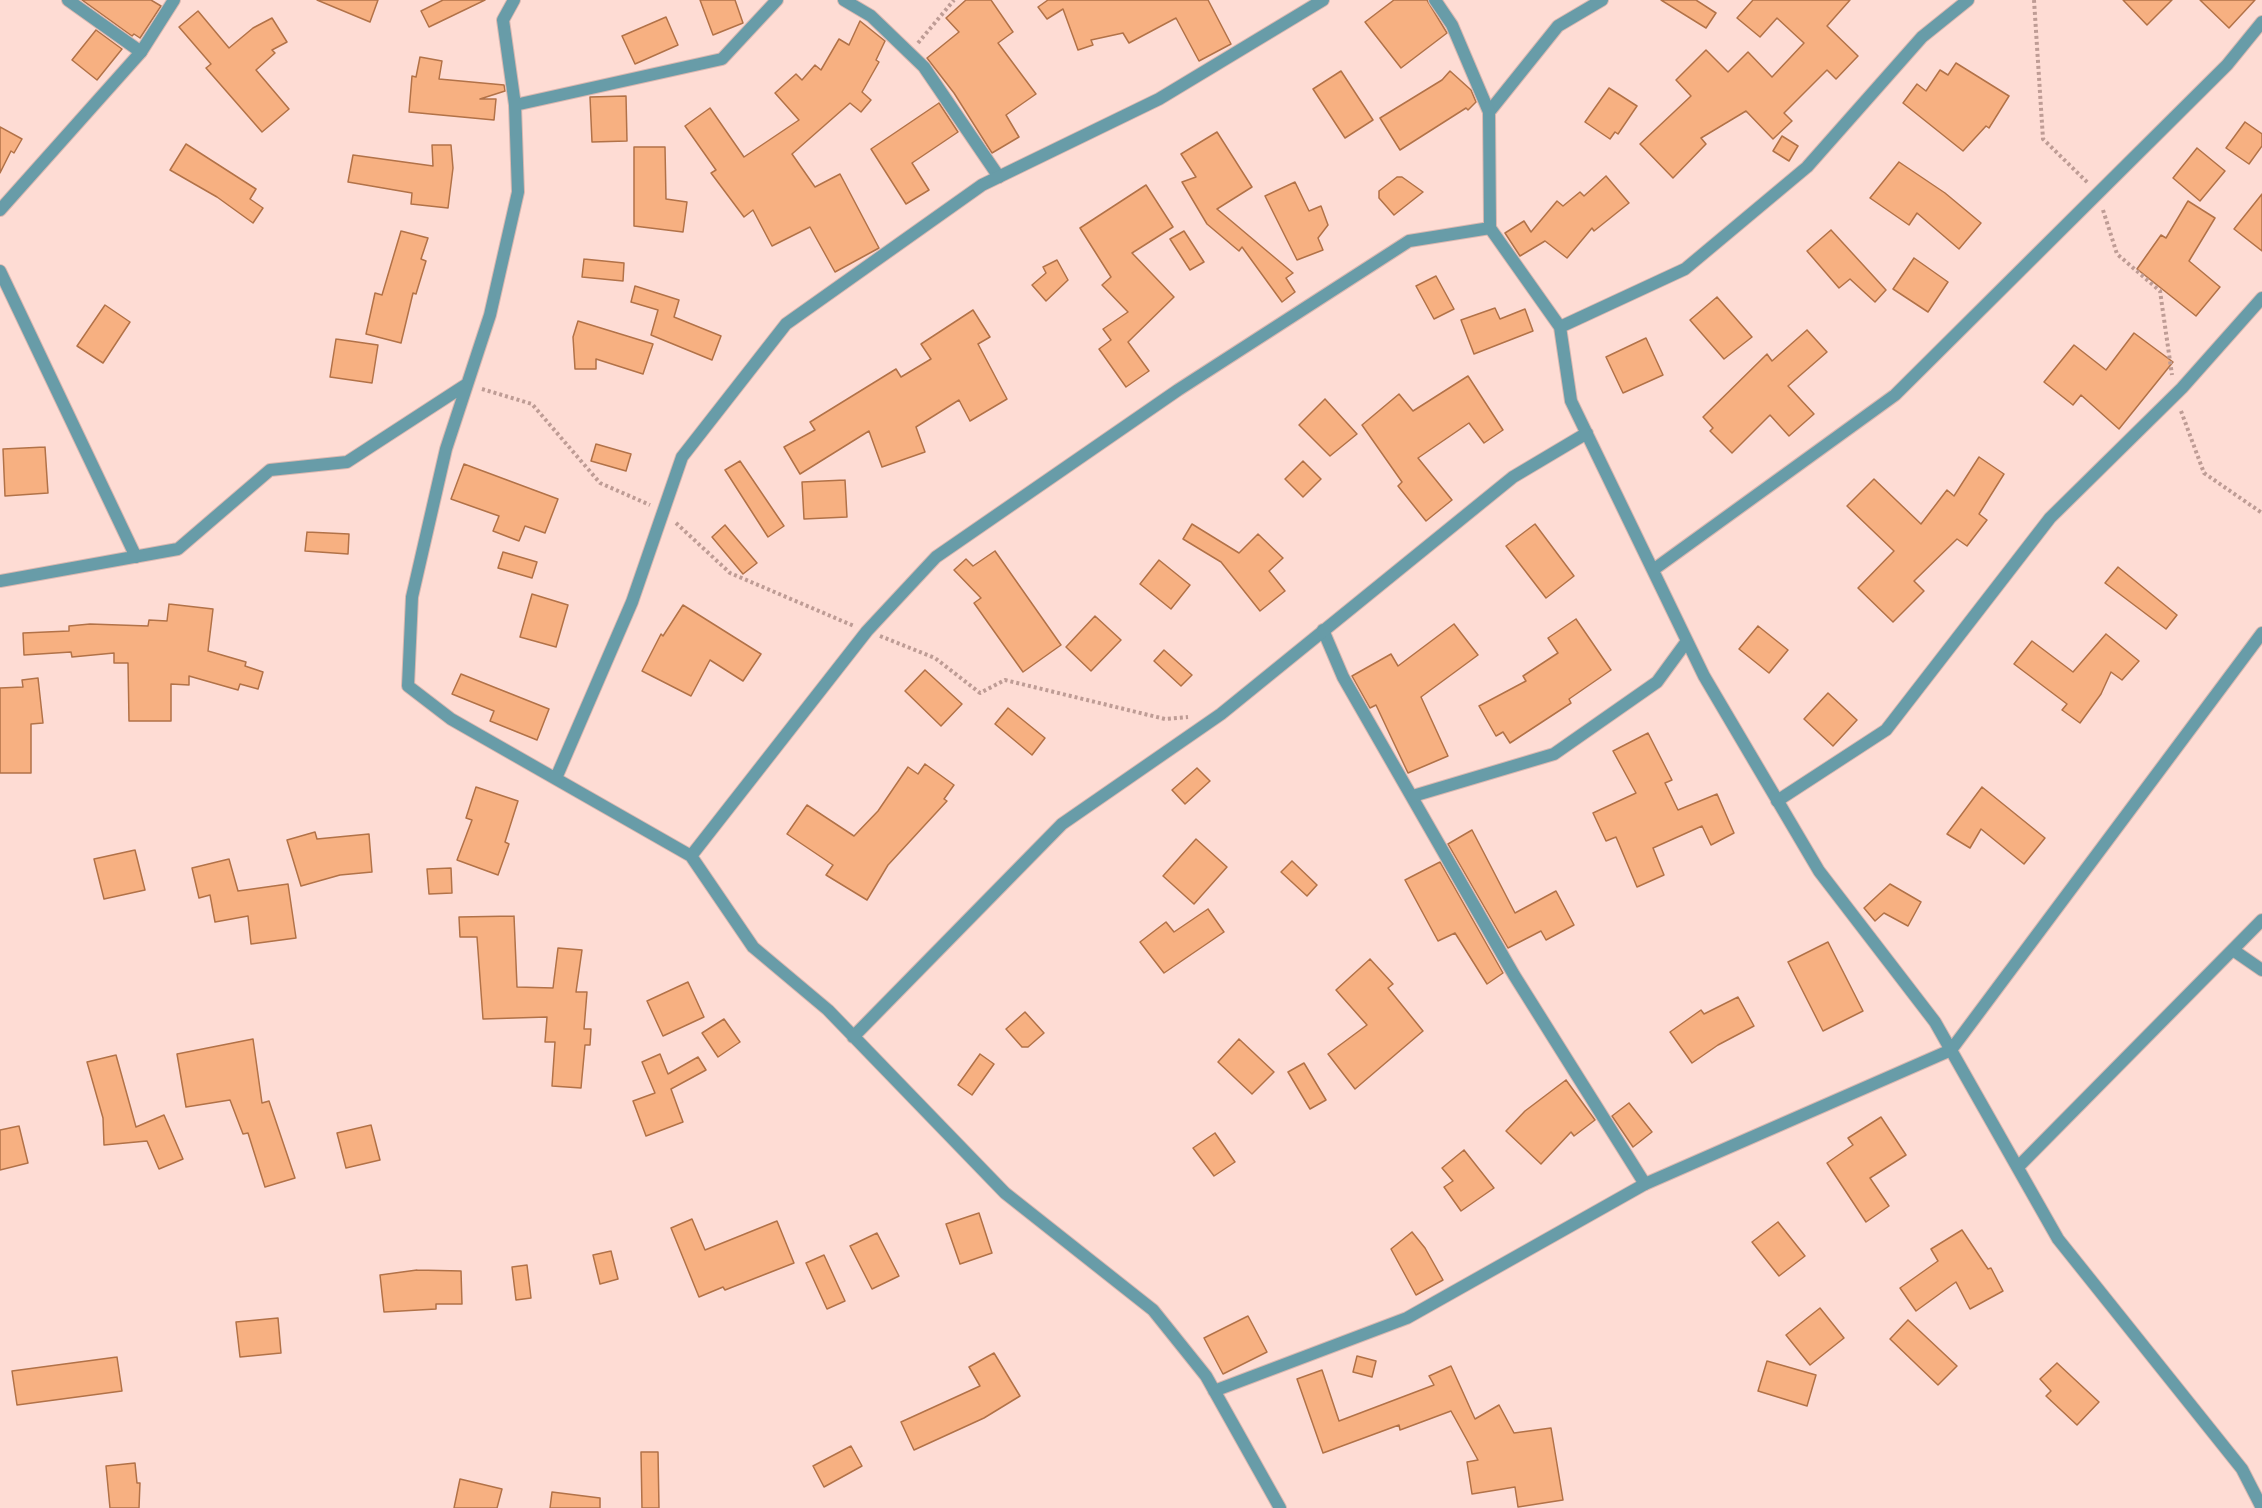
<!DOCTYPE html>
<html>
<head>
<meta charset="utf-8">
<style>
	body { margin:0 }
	canvas { display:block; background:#fedcd4 }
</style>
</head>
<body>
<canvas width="2262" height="1508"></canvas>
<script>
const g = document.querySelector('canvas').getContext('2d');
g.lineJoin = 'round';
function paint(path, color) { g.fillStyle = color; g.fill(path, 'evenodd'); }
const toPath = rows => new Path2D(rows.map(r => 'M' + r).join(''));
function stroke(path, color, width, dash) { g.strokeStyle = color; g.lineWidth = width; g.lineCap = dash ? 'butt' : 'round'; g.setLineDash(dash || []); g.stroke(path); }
const building = toPath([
	[82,0,151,0,161,6,140,38,134,34,132,36,82,0],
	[317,0,378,0,370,22,317,0],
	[443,0,485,0,429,27,421,11,443,0],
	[700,0,735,0,743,23,713,35,700,0],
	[966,0,991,0,1013,32,998,43,1036,94,1006,115,1019,137,992,153,954,93,927,58,959,32,946,18,966,0],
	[1048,0,1208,0,1231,44,1199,61,1176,18,1129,43,1123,33,1091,40,1093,45,1078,50,1063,9,1047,19,1038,7,1048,0],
	[1394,0,1427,0,1447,33,1401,68,1365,22,1394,0],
	[1661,0,1696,0,1716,13,1706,28,1661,0],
	[1753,0,1850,0,1827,26,1858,56,1836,79,1827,70,1784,113,1792,121,1773,139,1746,111,1701,138,1706,144,1673,178,1640,144,1691,96,1676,80,1706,50,1728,72,1748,52,1772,77,1804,43,1777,18,1760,37,1737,18,1753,0],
	[2123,0,2172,0,2147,25,2123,0],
	[2200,0,2255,0,2229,28,2200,0],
	[198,11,229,48,253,28,272,18,287,42,272,50,275,53,256,70,289,109,262,132,206,68,211,64,179,27,198,11],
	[666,17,678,45,635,64,622,36,666,17],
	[860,21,885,41,876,60,879,62,862,92,871,100,861,112,850,103,792,154,815,187,840,174,879,248,835,272,810,227,772,246,753,210,744,217,711,173,716,170,685,126,710,108,744,157,799,120,775,93,796,74,802,80,815,65,821,70,839,39,849,45,860,21],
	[96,30,122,49,97,80,72,60,96,30],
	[420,57,442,61,439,79,504,85,505,91,480,99,496,99,494,120,409,112,412,76,416,77,420,57],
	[1956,63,2009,96,1989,128,1986,126,1963,151,1903,103,1917,84,1926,91,1940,70,1948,75,1956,63],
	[1341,71,1373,120,1345,138,1313,89,1341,71],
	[1450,71,1471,90,1476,102,1468,110,1466,108,1400,150,1380,118,1442,80,1450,71],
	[1609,88,1637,106,1618,134,1615,132,1610,139,1585,122,1609,88],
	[626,96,627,141,592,142,590,97,626,96],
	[939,103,958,132,912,163,929,190,906,204,871,149,939,103],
	[2245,122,2262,134,2262,146,2249,164,2226,148,2245,122],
	[0,127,22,139,14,153,11,151,0,173,0,127],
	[1217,132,1252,187,1217,209,1293,273,1286,278,1295,292,1282,302,1242,247,1239,251,1207,224,1182,182,1196,177,1181,154,1217,132],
	[1782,136,1798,146,1789,161,1773,151,1782,136],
	[186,144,256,189,250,199,263,208,253,223,217,197,170,170,186,144],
	[432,145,451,145,453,168,448,208,411,204,412,193,348,182,353,155,433,166,432,145],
	[634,147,665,147,666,199,687,202,683,232,634,226,634,147],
	[2197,148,2225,171,2200,201,2173,178,2197,148],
	[1899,162,1945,193,1981,223,1959,249,1917,213,1909,225,1870,198,1899,162],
	[1606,176,1629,203,1594,231,1592,228,1567,258,1545,241,1520,256,1505,233,1524,221,1531,232,1557,201,1563,206,1580,192,1584,196,1606,176],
	[1397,177,1402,177,1423,192,1394,215,1379,198,1379,191,1397,177],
	[1295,182,1309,211,1321,206,1328,225,1318,238,1323,250,1297,260,1265,196,1295,182],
	[1146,185,1173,227,1132,253,1174,297,1128,342,1149,371,1126,387,1099,349,1111,340,1103,329,1128,312,1102,285,1111,277,1080,228,1146,185],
	[2262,194,2262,251,2234,229,2262,194],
	[2188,201,2215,218,2189,261,2220,287,2196,316,2137,269,2161,235,2166,238,2188,201],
	[1831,230,1886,290,1875,302,1850,279,1839,288,1807,251,1831,230],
	[401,231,428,238,421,259,426,261,416,294,413,293,401,343,366,334,375,293,382,295,401,231],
	[1184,231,1204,262,1190,270,1170,239,1184,231],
	[1914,258,1948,282,1928,312,1893,289,1914,258],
	[584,259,624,263,623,281,582,277,584,259],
	[1057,260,1068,280,1046,301,1032,285,1046,273,1043,267,1057,260],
	[1436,276,1454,309,1434,319,1416,286,1436,276],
	[635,286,679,300,674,317,721,336,712,360,651,335,658,310,631,302,635,286],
	[1717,297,1752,337,1724,359,1690,320,1717,297],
	[105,305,130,322,103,363,77,346,105,305],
	[1495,308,1500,319,1525,309,1533,331,1474,354,1461,320,1495,308],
	[973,310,990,337,978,344,1007,399,970,421,959,400,916,427,925,452,882,467,869,431,800,474,784,447,815,430,810,422,896,369,901,377,931,359,921,344,973,310],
	[578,321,653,344,643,374,596,359,596,369,575,369,573,337,578,321],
	[1807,330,1827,352,1788,386,1814,414,1789,436,1770,415,1732,453,1710,431,1713,428,1703,417,1767,354,1772,361,1807,330],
	[2134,333,2173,362,2119,429,2081,395,2073,405,2044,382,2074,345,2106,370,2134,333],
	[1646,338,1663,375,1623,393,1606,357,1646,338],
	[336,339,378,345,372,383,330,377,336,339],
	[1468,376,1503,430,1484,443,1469,423,1418,458,1452,500,1426,521,1398,486,1402,482,1362,425,1399,394,1413,411,1468,376],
	[1325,399,1357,434,1330,456,1299,425,1325,399],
	[596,444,631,454,626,471,591,461,596,444],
	[45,447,48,493,5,496,3,449,45,447],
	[1979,457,2004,474,1979,514,1987,520,1967,546,1957,539,1914,581,1924,591,1893,622,1858,588,1894,551,1847,506,1874,479,1921,524,1947,490,1954,496,1979,457],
	[740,461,784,526,768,537,725,470,740,461],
	[1303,461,1321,479,1303,497,1285,479,1303,461],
	[464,464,558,499,545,533,525,526,519,541,493,531,499,516,451,499,464,464],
	[845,480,847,517,804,519,802,482,845,480],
	[1192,524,1239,553,1258,534,1283,558,1269,571,1285,591,1260,611,1221,562,1183,539,1192,524],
	[1535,524,1574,576,1546,598,1506,546,1535,524],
	[725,525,757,563,743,574,712,537,725,525],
	[307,532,349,534,348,554,305,551,307,532],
	[995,551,1061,645,1023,672,974,603,981,598,954,570,966,559,973,566,995,551],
	[503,552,537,562,532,578,498,568,503,552],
	[1159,560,1190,585,1171,609,1140,584,1159,560],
	[2118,567,2177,615,2166,629,2105,583,2118,567],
	[532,594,568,605,556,647,520,637,532,594],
	[169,604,213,609,208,651,246,662,245,666,263,672,258,689,240,684,238,690,189,676,189,685,171,684,171,721,129,721,128,663,114,663,114,653,72,657,71,652,24,655,23,633,69,631,69,626,90,624,148,626,149,620,167,621,169,604],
	[683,605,761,654,743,681,710,660,691,696,642,671,661,634,663,636,683,605],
	[1095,616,1121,640,1091,671,1066,647,1095,616],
	[1576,619,1611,670,1569,699,1571,703,1510,743,1503,732,1496,736,1479,706,1526,681,1523,676,1558,653,1548,638,1576,619],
	[1454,624,1478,655,1421,697,1448,756,1408,773,1376,705,1370,708,1352,676,1391,654,1398,666,1454,624],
	[1758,626,1788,650,1769,673,1739,649,1758,626],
	[2106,634,2139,661,2122,680,2111,672,2101,694,2080,723,2062,710,2067,704,2014,664,2032,641,2073,672,2106,634],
	[1164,650,1192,675,1181,686,1154,661,1164,650],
	[925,670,962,704,941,726,905,691,925,670],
	[461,674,549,709,537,740,490,721,494,711,452,694,461,674],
	[38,678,43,723,31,724,31,773,0,773,0,688,23,687,22,680,38,678],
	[1828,693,1857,720,1833,746,1804,719,1828,693],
	[1008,708,1045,738,1032,755,995,724,1008,708],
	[1648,733,1672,780,1665,783,1678,810,1717,794,1734,833,1711,845,1702,826,1653,848,1664,875,1637,887,1616,837,1606,841,1593,813,1636,793,1613,751,1648,733],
	[925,764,954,785,944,799,947,801,888,865,867,900,826,875,833,865,787,834,807,805,854,836,878,811,908,767,918,774,925,764],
	[1197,768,1210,781,1185,804,1172,790,1197,768],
	[476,787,518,801,505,842,509,844,498,875,457,860,472,820,466,818,476,787],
	[1982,787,2045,838,2024,864,1981,829,1970,848,1947,834,1982,787],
	[1472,830,1515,913,1556,891,1574,925,1546,940,1541,931,1508,948,1448,844,1472,830],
	[315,832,317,839,369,834,372,872,340,875,301,886,287,840,315,832],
	[1196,839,1227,867,1194,904,1163,876,1196,839],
	[135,850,145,890,104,899,94,859,135,850],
	[229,859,238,891,288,884,296,938,251,944,248,916,215,922,210,895,199,898,192,868,229,859],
	[1292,861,1317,885,1307,896,1281,872,1292,861],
	[1440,862,1503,973,1487,984,1455,933,1438,941,1405,880,1440,862],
	[451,868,452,893,429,894,427,869,451,868],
	[1890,884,1921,902,1908,926,1884,913,1875,921,1864,908,1890,884],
	[1208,909,1224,932,1164,973,1140,942,1166,922,1174,932,1208,909],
	[514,916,517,987,553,988,558,948,582,950,576,992,587,992,584,1029,591,1029,590,1045,585,1045,581,1088,552,1086,555,1042,545,1042,547,1017,483,1019,477,937,460,937,459,917,514,916],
	[1828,942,1863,1011,1823,1031,1788,962,1828,942],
	[1370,959,1393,984,1388,988,1423,1031,1355,1089,1328,1054,1367,1025,1336,990,1370,959],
	[688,982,704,1017,663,1036,647,1001,688,982],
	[1738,997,1754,1026,1718,1045,1692,1063,1670,1032,1701,1010,1704,1014,1738,997],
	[1025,1012,1044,1033,1028,1047,1022,1047,1006,1029,1025,1012],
	[724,1019,740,1042,718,1057,702,1033,724,1019],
	[253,1039,262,1103,269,1101,295,1178,265,1187,248,1133,243,1134,230,1100,186,1107,177,1054,253,1039],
	[1239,1039,1274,1072,1252,1094,1218,1062,1239,1039],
	[660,1054,668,1074,698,1057,706,1070,671,1089,683,1122,646,1136,633,1101,655,1093,642,1062,660,1054],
	[980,1054,994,1064,972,1095,958,1085,980,1054],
	[116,1055,136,1127,164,1115,183,1159,159,1169,147,1141,104,1145,103,1118,87,1062,116,1055],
	[1304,1063,1326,1100,1310,1109,1288,1072,1304,1063],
	[1566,1080,1595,1120,1574,1136,1571,1132,1541,1164,1506,1131,1525,1111,1566,1080],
	[1629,1103,1652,1132,1633,1147,1612,1116,1629,1103],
	[1881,1117,1906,1155,1870,1178,1889,1206,1866,1222,1827,1163,1853,1145,1848,1138,1881,1117],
	[371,1125,380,1160,346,1168,337,1133,371,1125],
	[19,1126,28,1163,0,1170,0,1130,19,1126],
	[1215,1133,1235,1162,1214,1176,1193,1148,1215,1133],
	[1464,1150,1494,1188,1461,1211,1444,1187,1453,1181,1442,1168,1464,1150],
	[979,1213,992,1253,960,1264,946,1224,979,1213],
	[692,1219,705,1250,777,1221,794,1263,725,1290,723,1287,699,1297,671,1228,692,1219],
	[1778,1222,1805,1256,1779,1276,1752,1242,1778,1222],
	[1962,1230,1988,1269,1991,1268,2003,1291,1970,1309,1956,1282,1916,1311,1900,1288,1938,1261,1931,1249,1962,1230],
	[1412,1232,1425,1248,1443,1280,1416,1295,1391,1249,1412,1232],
	[877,1233,899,1276,872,1289,850,1246,877,1233],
	[611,1251,618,1279,600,1284,593,1255,611,1251],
	[824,1255,845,1301,827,1309,806,1263,824,1255],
	[527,1265,531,1298,516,1300,512,1267,527,1265],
	[417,1270,461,1271,462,1304,436,1304,436,1309,384,1312,380,1275,417,1270],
	[1820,1308,1844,1338,1810,1365,1786,1335,1820,1308],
	[1248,1316,1267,1352,1223,1374,1204,1338,1248,1316],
	[278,1318,281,1353,240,1357,236,1322,278,1318],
	[1908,1320,1957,1366,1938,1385,1890,1339,1908,1320],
	[994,1353,1020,1396,984,1418,914,1450,901,1422,980,1386,969,1367,994,1353],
	[1357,1356,1376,1361,1372,1377,1353,1372,1357,1356],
	[117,1357,122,1391,17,1405,12,1371,117,1357],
	[1767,1361,1816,1375,1807,1406,1758,1391,1767,1361],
	[2057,1363,2099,1402,2077,1425,2046,1396,2051,1391,2040,1379,2057,1363],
	[1451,1366,1475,1419,1499,1405,1514,1433,1551,1428,1563,1500,1518,1507,1515,1487,1472,1494,1467,1462,1478,1460,1451,1411,1400,1430,1399,1425,1323,1453,1297,1379,1322,1370,1339,1421,1434,1385,1429,1376,1451,1366],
	[851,1446,862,1466,824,1487,813,1466,851,1446],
	[641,1452,658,1452,659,1508,642,1508,641,1452],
	[135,1463,137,1483,140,1483,139,1508,110,1508,106,1466,135,1463],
	[460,1479,502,1489,497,1508,454,1508,460,1479],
	[552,1492,600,1498,600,1508,550,1508,552,1492]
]);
paint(building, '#f7b081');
stroke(building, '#b27248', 1.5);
const lane = toPath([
	[68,0,141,52],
	[844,0,871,16,924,67,999,177],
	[1489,112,1558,26,1602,0],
	[1323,630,1343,677,1514,975,1645,1184],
	[1777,801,1886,730,2050,518,2182,388,2262,298]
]);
const street = toPath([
	[514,0,503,20,515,105,518,192,490,315,446,449,412,597,408,686,451,719,691,856,753,947,828,1010,1005,1193,1153,1310,1206,1376,1280,1508],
	[1435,0,1452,25,1489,112,1490,228,1560,327,1571,401,1704,676,1819,871,1935,1022,2058,1239,2242,1469,2262,1508],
	[515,105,722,59,777,0],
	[0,210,141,52,174,0],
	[0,271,136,557],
	[1560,327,1685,269,1807,167,1922,37,1968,0],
	[1653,570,1895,395,2227,65,2262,22],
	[0,581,178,549,270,470,347,462,467,384],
	[556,778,632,602,682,457,786,324,982,185,1159,99,1323,0],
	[1413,796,1554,754,1657,682,1687,641],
	[691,856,867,631,936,557,1178,390,1409,241,1490,228],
	[2233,950,2262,970],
	[853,1037,1062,824,1221,714,1513,477,1587,433],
	[2018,1167,2262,920],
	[1214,1391,1407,1318,1645,1184,1951,1050,2262,633]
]);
stroke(lane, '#dab8b1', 14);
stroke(street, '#dab8b1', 14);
stroke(toPath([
	[2034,0,2043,139,2088,183],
	[918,43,954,0],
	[2103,210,2117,254,2160,291,2172,375],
	[482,389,532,404,600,483,650,505],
	[2181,411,2204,473,2262,513],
	[676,523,730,573,854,626],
	[880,636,935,658,980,693,1005,680,1165,719,1188,717]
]), '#be9c95', 4, [3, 3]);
stroke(lane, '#689ca8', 12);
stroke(street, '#689ca8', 12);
</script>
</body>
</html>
